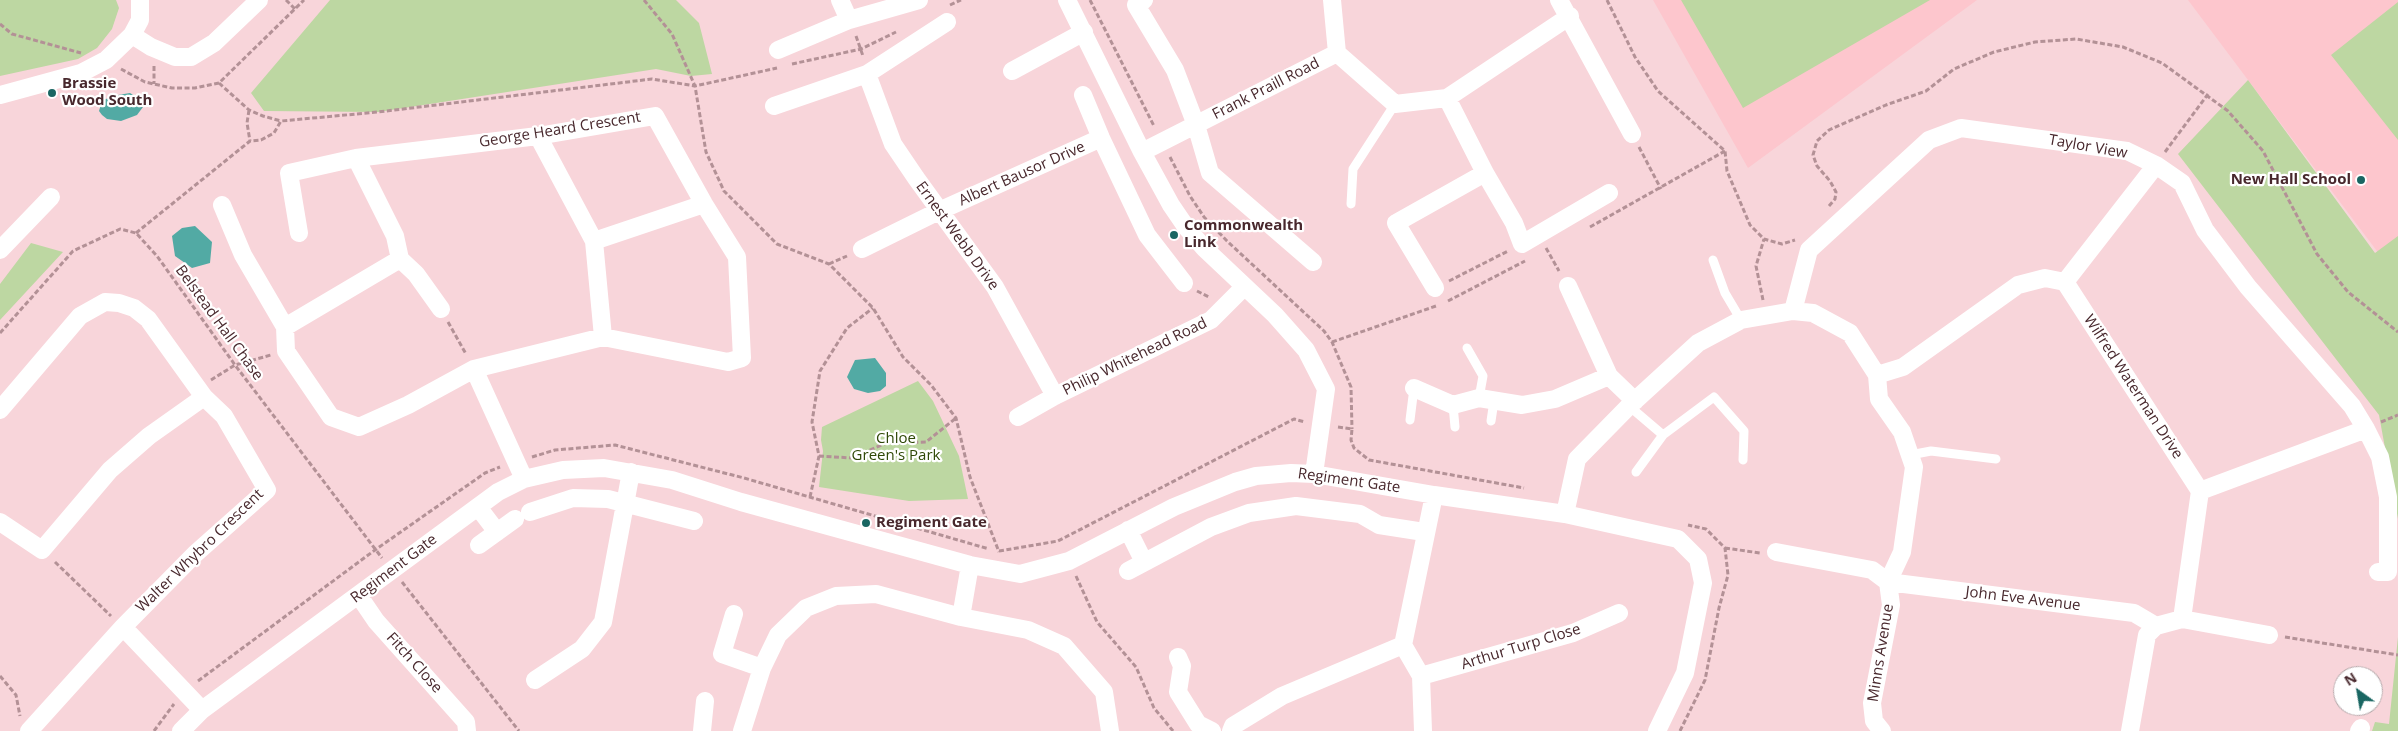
<!DOCTYPE html>
<html>
<head>
<meta charset="utf-8">
<style>
	body { margin:0 }
	#map { position:relative; width:2398px; height:731px; overflow:hidden; background:#f8d5da; font-family:"Open Sans",sans-serif }
	canvas { display:block }
	.north { position:absolute; left:2333px; top:666px; width:50px; height:50px; box-sizing:border-box; background:#fff; border:1px solid #b6a9ab; border-radius:50%; rotate:328deg; font-size:14px; font-weight:700; line-height:20px; text-align:center; color:#48282d }
	.north::after { content:''; display:block; margin:auto; width:18px; height:22px; background:#196662; clip-path:polygon(50% 0,100% 100%,50% 72%,0 100%) }
</style>
</head>
<body>
<div id="map">
<canvas width="2398" height="731"></canvas>
<div class="north">N</div>
</div>
<script>
const g = document.querySelector('canvas').getContext('2d');
g.lineJoin = 'round';
function paint(path, color) { g.fillStyle = color; g.fill(path, 'evenodd'); }
const toPath = rows => new Path2D(rows.map(r => 'M' + r).join(''));
function stroke(path, color, width, dash) { g.strokeStyle = color; g.lineWidth = width; g.lineCap = dash ? 'butt' : 'round'; g.setLineDash(dash || []); g.stroke(path); }
function label(font, color, halo, rows, align = 'center') {
  g.font = font + ' "Open Sans",sans-serif'; g.lineWidth = 4.5; g.setLineDash([]); g.textBaseline = 'middle'; g.strokeStyle = halo; g.fillStyle = color; for (const [text, x, y, turn = 0] of rows) {
    g.save(); g.translate(x, y); g.rotate((+turn || 0) * Math.PI / 180); g.textAlign = isNaN(turn) ? turn : align; if (halo) g.strokeText(text, 0, 0); g.fillText(text, 0, 0); g.restore();
  }
}
paint(toPath([
	[1653,0,1977,0,1748,168],
	[2188,0,2398,0,2398,279,2248,80]
]), '#fdc6cd');
paint(toPath([
	[0,0,116,0,119,8,112,29,97,48,78,59,0,76],
	[330,0,676,0,699,23,712,74,691,76,656,69,378,112,264,111,251,93],
	[1681,0,1930,0,1743,108],
	[2398,2,2398,140,2331,55],
	[2248,80,2375,253,2398,236,2398,519,2379,415,2178,154],
	[31,243,63,252,0,320,0,284],
	[918,381,933,401,959,456,968,499,909,501,819,487,823,451,821,440,822,427],
	[2398,637,2398,731,2372,731,2375,722,2389,724]
]), '#bdd7a2');
paint(toPath([
	[130,93,140,99,143,107,137,115,121,121,107,119,102,115,99,111,102,101,112,96],
	[195,226,212,242,210,263,192,268,175,256,172,236,182,228],
	[875,358,886,373,886,386,880,391,868,393,854,389,847,377,855,360]
]), '#52aaa4');
stroke(toPath([
	[286,0,296,10],
	[644,0,672,34,695,86,706,152,724,191,777,244,829,264,873,308,903,357,931,385,956,418,970,477,999,552],
	[1090,0,1154,126],
	[1607,0,1635,57,1658,91,1725,151,1727,171,1750,225,1764,239,1782,244,1795,240],
	[950,5,961,0],
	[0,24,12,34,81,53],
	[856,36,863,56],
	[792,64,861,49,896,32],
	[154,66,154,84],
	[121,69,145,82,172,88,195,88,219,83,304,0],
	[219,83,249,110,263,116,281,121],
	[249,110,247,123,250,141],
	[1639,147,1661,189],
	[2165,152,2208,94],
	[1170,157,1190,196,1204,217,1227,241,1324,331,1332,342,1351,387,1352,429],
	[1829,206,1835,199,1836,192,1830,181,1817,166,1813,155,1817,141,1829,130,1886,105,1926,91,1954,69,1994,52,2035,42,2076,39,2123,47,2162,63,2228,111,2263,151,2317,254,2348,292,2398,332],
	[1590,227,1725,151],
	[136,233,250,141,261,140,274,133,281,121,378,112,652,79,695,86,777,68],
	[1546,248,1559,271],
	[829,264,847,256],
	[1449,281,1508,251],
	[1197,291,1209,297],
	[1763,300,1756,266,1764,239],
	[1448,301,1525,261],
	[448,322,466,354],
	[0,333,73,251,120,229,136,233,157,256,235,365,382,558],
	[1332,342,1436,306],
	[211,380,235,365,271,355],
	[2381,422,2398,415],
	[1338,427,1352,429,1351,440,1354,448,1369,460,1524,488],
	[819,456,852,458,886,443,926,442,956,418],
	[532,457,555,450,615,445,744,478,989,549],
	[810,497,819,456,812,422,820,371,847,328,873,308],
	[1725,548,1760,553],
	[999,551,1058,541,1294,419,1305,422],
	[55,562,111,616],
	[1076,576,1097,622,1136,667,1154,708,1173,731],
	[402,582,519,731],
	[2285,637,2398,655],
	[0,676,16,695,20,716],
	[198,681,375,550,485,473,500,467],
	[154,731,174,704],
	[1680,731,1705,680,1719,608,1728,575,1725,548,1706,529,1688,525]
]), '#b39196', 3, [5, 2.5]);
stroke(toPath([
	[1351,204,1353,169,1395,104],
	[1713,260,1725,293,1741,320],
	[1467,348,1483,376,1479,398],
	[1453,405,1455,427],
	[1629,406,1663,435,1714,397,1744,431,1743,460],
	[1410,420,1414,388],
	[1491,421,1494,401],
	[1910,455,1931,451,1996,459],
	[1636,472,1663,435]
]), '#fff', 9);
stroke(toPath([
	[840,0,849,20],
	[1067,0,1142,152,1171,205,1186,227,1204,248,1275,315,1306,350,1326,389,1314,474],
	[1144,0,1136,5,1175,70,1196,125,1210,173,1313,262],
	[1332,0,1337,53,1395,104,1447,98,1570,16],
	[1559,0,1632,134],
	[132,35,151,47,175,57,191,57,214,43,259,0],
	[778,50,849,20,919,0],
	[1012,71,1084,32],
	[867,74,893,144,916,178,995,287,1055,396],
	[0,95,81,73,106,60,132,35,140,20,140,0],
	[1083,95,1101,138,1147,235,1184,283],
	[1447,98,1485,173,1514,223,1522,244,1609,193],
	[774,106,867,74,947,22],
	[538,136,594,241,603,337],
	[1142,152,1337,53],
	[222,205,243,255,285,327,286,351,331,417,359,427,408,405,474,369,603,337,728,362,742,358,737,257,704,204,655,116,538,136,356,158,289,173,299,233],
	[594,241,704,204],
	[862,249,939,211,1101,138],
	[0,250,51,197],
	[400,259,416,274,441,309],
	[2065,282,2156,165],
	[1568,286,1609,376],
	[1435,288,1396,223,1485,173],
	[1793,311,1809,250,1929,140,1961,128,2127,151,2156,165,2182,183,2205,230,2248,287,2352,406,2366,429,2380,457,2388,497,2388,572,2378,572],
	[285,327,400,259,395,236,356,158],
	[474,369,524,479],
	[1877,375,1903,367,2018,285,2045,278,2065,282,2200,491,2182,619],
	[1414,388,1453,405,1479,398,1522,405,1555,399,1609,376,1635,401],
	[0,410,80,316,105,302,119,303,134,308,148,319,204,397,224,416,267,490,195,554,123,627],
	[1018,417,1055,396,1211,320,1244,287],
	[2200,491,2366,429],
	[478,507,497,532],
	[530,512,573,498,608,499,694,521],
	[1565,514,1577,459,1629,406,1698,343,1741,320,1793,311,1813,313,1850,333,1877,375,1879,399,1902,432,1914,467,1902,552,1888,582,1891,605,1872,703,1874,721,1882,731],
	[0,522,42,550,110,470,149,436,204,397],
	[1128,530,1144,562],
	[479,545,515,519],
	[1776,552,1872,570,1888,582,2134,613,2156,626,2182,619,2269,635],
	[1128,571,1211,527,1249,513,1296,506,1360,514,1379,525,1424,532],
	[359,596,376,621,466,722,467,731],
	[734,614,722,654,762,668],
	[961,617,970,565],
	[1178,657,1182,666,1178,692,1198,724,1212,731],
	[1421,676,1573,633,1619,613],
	[535,680,582,649,603,622,631,472],
	[29,731,123,627,202,710],
	[181,731,202,710,498,492,524,479,563,470,604,468,672,480,741,502,970,565,1020,574,1069,561,1174,507,1235,482,1256,476,1291,473,1314,474,1434,495,1565,514,1678,539,1698,559,1703,583,1685,673,1657,731],
	[702,731,705,701],
	[742,731,762,668,778,635,806,608,836,596,876,594,961,617,1028,630,1064,646,1104,692,1110,731],
	[1231,731,1233,726,1282,696,1403,645],
	[1423,731,1421,676,1403,645,1434,495],
	[2130,731,2147,635,2156,626],
	[2359,731,2361,728]
]), '#fff', 18);
for (const [x, y, r, color] of [
	[52,93,5,"#196662"],
	[2361,180,5,"#196662"],
	[1174,235,5,"#196662"],
	[866,523,5,"#196662"]
]) { const dot = new Path2D(); dot.arc(x, y, r, 0, 2 * Math.PI); g.fillStyle = color; g.fill(dot); stroke(dot, '#fff', 2); }
label('bold 15px', '#48282d', '#fff', [
	["Brassie",62,84],
	["Wood South",62,101],
	["New Hall School",2351,180,"right"],
	["Commonwealth",1184,226],
	["Link",1184,243],
	["Regiment Gate",876,523]
], 'left');
label('15px', '#48282d', '#fff', [
	["Frank Praill Road",1266,89,-27],
	["George Heard Crescent",560,130,-9],
	["Taylor View",2088,147,10],
	["Albert Bausor Drive",1022,174,-24],
	["Ernest Webb Drive",957,236,54],
	["Belstead Hall Chase",219,323,54],
	["Philip Whitehead Road",1135,357,-26],
	["Wilfred Waterman Drive",2133,387,57],
	["Regiment Gate",1349,481,8],
	["Walter Whybro Crescent",200,551,-44],
	["Regiment Gate",394,569,-37],
	["John Eve Avenue",2023,599,7],
	["Arthur Turp Close",1521,647,-17],
	["Minns Avenue",1881,653,-81],
	["Fitch Close",414,663,48]
]);
label('15px', '#2f4807', '#fff', [
	["Chloe",896,439],
	["Green's Park",896,456]
]);
</script>
</body>
</html>
